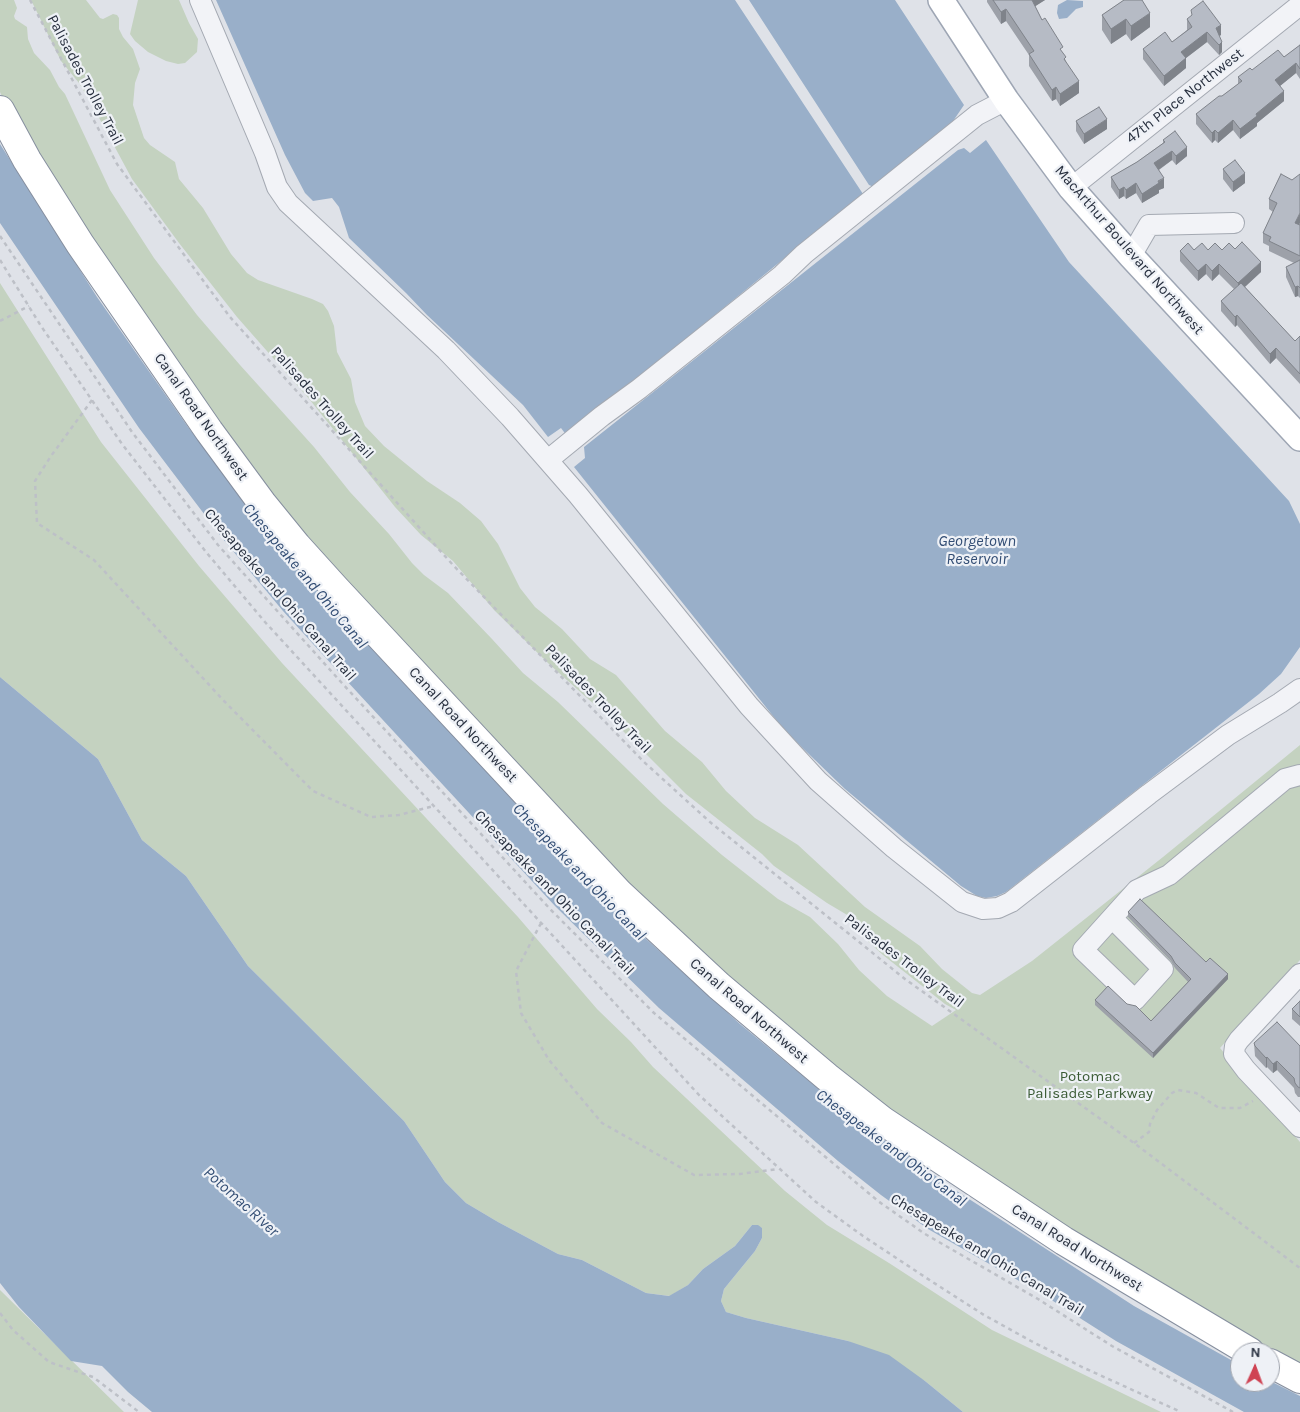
<!DOCTYPE html>
<html>
<head>
<meta charset="utf-8">
<style>
	body { margin:0 }
	#map { position:relative; width:1300px; height:1412px; overflow:hidden; background:#dfe2e8; font-family:Karla,sans-serif }
	canvas { display:block }
	.north { position:absolute; left:1230px; top:1342px; width:50px; height:50px; box-sizing:border-box; background:#eef1f6; border:1px solid #9fa4ad; border-radius:50%; rotate:2deg; font-size:14px; font-weight:700; line-height:20px; text-align:center; color:#28303f }
	.north::after { content:''; display:block; margin:auto; width:18px; height:22px; background:#cf4353; clip-path:polygon(50% 0,100% 100%,50% 72%,0 100%) }
</style>
</head>
<body>
<div id="map">
<canvas width="1300" height="1412"></canvas>
<div class="north">N</div>
</div>
<script>
const g = document.querySelector('canvas').getContext('2d');
g.lineJoin = 'round';
function paint(path, color) { g.fillStyle = color; g.fill(path, 'evenodd'); }
const toPath = rows => new Path2D(rows.map(r => 'M' + r).join(''));
function stroke(path, color, width, dash) { g.strokeStyle = color; g.lineWidth = width; g.lineCap = dash ? 'butt' : 'round'; g.setLineDash(dash || []); g.stroke(path); }
function label(font, color, halo, rows, align = 'center') {
  g.font = font + ' Karla,sans-serif'; g.lineWidth = 4.5; g.setLineDash([]); g.textBaseline = 'middle'; g.strokeStyle = halo; g.fillStyle = color; for (const [text, x, y, turn = 0] of rows) {
    g.save(); g.translate(x, y); g.rotate((+turn || 0) * Math.PI / 180); g.textAlign = isNaN(turn) ? turn : align; if (halo) g.strokeText(text, 0, 0); g.fillText(text, 0, 0); g.restore();
  }
}
paint(toPath([
	[0,0,14,0,17,8,14,16,15,19,27,27,28,39,34,53,50,70,59,87,65,94,110,190,154,258,197,315,240,365,314,447,350,492,389,534,412,563,424,575,448,593,492,639,523,673,558,702,663,804,722,855,778,899,810,917,838,944,859,970,887,996,932,1026,956,1010,945,1004,883,955,861,935,856,928,854,919,827,903,774,866,762,854,686,794,615,723,549,664,494,610,453,561,421,535,395,507,310,400,237,317,179,243,132,179,90,101,79,83,61,61,31,0,86,0,100,18,103,19,113,14,117,15,119,18,119,29,123,37,133,49,140,69,135,83,133,105,144,138,150,145,175,162,179,179,203,208,231,254,247,273,258,280,312,299,323,304,328,311,334,326,337,352,351,379,355,402,365,426,384,446,427,481,460,503,481,521,498,544,520,588,535,607,562,629,590,659,616,675,665,731,702,762,726,791,755,818,798,845,865,907,920,946,942,969,972,993,980,995,1032,961,1163,857,1300,745,1300,960,1220,1048,1300,1142,1300,1370,1263,1351,1205,1317,889,1113,670,928,354,595,229,444,10,115,0,92],
	[138,0,179,0,189,23,198,39,197,52,185,63,178,64,166,61,148,52,135,41,130,34],
	[0,283,101,442,199,566,282,663,518,917,597,1009,631,1042,653,1067,785,1191,827,1225,889,1263,992,1330,1161,1412,963,1412,925,1381,848,1341,746,1318,726,1312,721,1301,724,1289,755,1251,762,1238,762,1228,752,1225,735,1246,703,1269,688,1285,670,1296,646,1293,582,1260,558,1254,498,1222,466,1203,445,1182,404,1121,248,966,186,876,142,840,98,759,0,677],
	[0,1290,124,1412,0,1412]
]), '#c4d2c0');
paint(toPath([
	[216,0,735,0,863,194,567,436,561,428,548,437,523,405,427,315,406,293,349,238,339,207,332,198,313,201,305,193,285,155],
	[749,0,895,0,964,105,949,127,874,187,869,185],
	[1067,0,1083,1,1083,7,1076,9,1067,18,1059,19,1057,13,1058,5],
	[986,140,1069,262,1289,501,1300,524,1300,647,1281,674,1259,694,1006,892,997,896,986,898,977,896,961,886,845,789,785,731,574,467,585,458,584,447,958,150,964,148,970,153],
	[0,144,97,297,188,427,294,564,589,882,645,938,740,1024,867,1129,909,1156,949,1186,1134,1306,1240,1365,1240,1382,1270,1382,1270,1381,1300,1396,1300,1412,1244,1412,1116,1341,1042,1294,928,1229,881,1195,838,1161,659,1008,555,906,345,679,283,611,223,539,139,428,0,223],
	[0,677,98,759,142,840,186,876,248,966,404,1121,445,1182,466,1203,498,1222,558,1254,582,1260,646,1293,669,1296,688,1285,703,1269,735,1246,752,1225,758,1225,762,1228,762,1238,755,1251,724,1289,721,1301,726,1312,746,1318,848,1341,889,1355,925,1381,963,1412,152,1412,128,1392,102,1366,71,1361,19,1307,0,1283]
]), '#99afc9');
const minor = toPath([
	[200,0,265,153,277,187,288,203,446,350,510,417,578,495,749,706,818,781,894,848,962,902,983,909,998,908,1011,902,1149,794,1228,735,1280,703,1300,689],
	[1071,188,1300,5],
	[1131,256,1149,225,1234,223],
	[548,460,602,416,639,389,782,275,804,254,977,115,1006,100],
	[1113,919,1163,969,1135,1000,1083,950,1137,890,1169,875,1285,779,1300,775],
	[1300,974,1239,1040,1235,1046,1234,1054,1246,1070,1300,1127]
]);
const major = toPath([
	[941,0,1006,100,1071,188,1131,256,1300,438]
]);
const highway = toPath([
	[0,110,27,160,80,244,209,431,262,503,297,546,335,588,619,893,719,986,827,1077,883,1121,1064,1241,1250,1352],
	[1270,1363,1300,1379]
]);
stroke(minor, '#a4a9b2', 22);
stroke(major, '#9ea6b4', 28);
stroke(highway, '#868f9f', 30);
stroke(toPath([
	[30,0,117,164,230,317,453,565,644,762,710,822,905,979,1134,1143,1300,1268],
	[0,236,132,432,218,545,341,682,551,910,654,1013,878,1201,925,1234,1038,1299,1112,1346,1233,1412],
	[0,260,41,326,122,444,206,552,265,622,699,1095,816,1202,863,1236,931,1281,984,1315,1031,1341,1082,1367,1181,1412],
	[0,321,29,306],
	[92,400,51,456,35,481,37,523,94,560,224,701,313,791,371,817,399,815,434,806],
	[541,923,516,971,521,1013,549,1060,602,1123,694,1175,740,1174,778,1169],
	[1134,1143,1149,1132,1150,1124,1157,1110,1172,1093,1178,1090,1196,1093,1219,1108,1240,1108,1253,1101],
	[0,1313,13,1330,49,1362,93,1377,139,1412]
]), '#bdc0c7', 2.5, [4, 4]);
stroke(minor, '#f2f3f7', 20);
stroke(major, '#fff', 25);
stroke(highway, '#fff', 28);
paint(toPath([
	[987,0,1045,0,1035,6,1042,20,1063,54,1079,93,1060,106,1056,99,1052,101,1029,66,1029,55,1006,21,1001,24,987,2],
	[1124,0,1150,27,1131,41,1126,34,1111,44,1102,30,1102,15],
	[1187,19,1221,35,1219,36,1222,52,1219,55,1207,42,1186,58,1186,68,1164,86,1143,59,1143,49,1172,42,1187,30],
	[1300,45,1300,79,1296,73,1280,86,1284,101,1257,123,1257,126,1240,139,1233,130,1218,143,1215,140,1212,143,1196,124,1196,114,1222,96,1238,84,1238,77,1284,57],
	[1076,121,1107,129,1084,144,1076,131],
	[1163,140,1187,156,1176,165,1172,160,1159,170,1164,188,1159,190,1159,193,1142,203,1136,193,1126,199,1124,196,1119,199,1111,187,1111,177,1137,162,1163,143],
	[1223,169,1245,183,1233,192,1223,179],
	[1281,174,1300,225,1300,298,1298,296,1295,297,1286,277,1286,267,1294,263,1269,251,1269,246,1263,243,1263,233,1273,212,1269,209,1269,199],
	[1235,249,1261,272,1245,287,1295,341,1300,336,1300,384,1276,358,1270,364,1237,325,1235,327,1221,311,1221,301,1234,289,1219,274,1212,281,1206,274,1198,281,1180,261,1180,251,1194,250],
	[1128,912,1206,962,1228,979,1153,1058,1095,1005,1095,1000,1151,1021,1188,982,1175,968,1171,961,1128,917],
	[1300,1001,1300,1026,1292,1019,1292,1009],
	[1254,1043,1300,1046,1300,1097,1298,1097,1295,1093,1294,1088,1277,1070,1273,1073,1267,1067,1266,1068,1255,1056]
]), '#9da1a9');
paint(toPath([
	[1031,0,1045,0,1031,9],
	[1006,9,1006,21,1001,24,1001,12],
	[1150,13,1150,27,1131,41,1131,26],
	[1126,19,1126,34,1111,44,1111,29],
	[1221,25,1221,35,1216,38,1216,28],
	[1207,32,1207,42,1186,58,1186,68,1164,86,1164,76,1181,52],
	[1222,42,1222,52,1219,55,1219,45],
	[1296,63,1296,73,1275,90,1275,80],
	[1079,81,1079,93,1060,106,1060,94],
	[1056,87,1056,99,1052,101,1052,90],
	[1284,91,1284,101,1257,123,1257,126,1240,139,1240,129,1256,114],
	[1107,119,1107,129,1084,144,1084,134],
	[1233,120,1233,130,1218,143,1218,133],
	[1215,130,1215,140,1212,143,1212,133],
	[1187,147,1187,156,1176,165,1176,156],
	[1172,151,1172,160,1154,173,1154,163],
	[1245,173,1245,183,1233,192,1233,182],
	[1164,178,1164,188,1159,190,1159,193,1142,203,1142,194],
	[1136,183,1136,193,1126,199,1126,190],
	[1124,187,1124,196,1119,199,1119,190],
	[1300,213,1300,223,1295,233,1295,223],
	[1261,262,1261,272,1238,293,1238,283],
	[1206,264,1206,274,1198,281,1198,271],
	[1219,264,1219,274,1212,281,1212,271],
	[1298,286,1298,296,1295,297,1295,287],
	[1237,315,1237,325,1235,327,1235,317],
	[1276,348,1276,358,1270,364,1270,354],
	[1228,974,1228,979,1153,1058,1153,1053],
	[1267,1057,1267,1067,1266,1068,1266,1058],
	[1277,1061,1277,1070,1273,1073,1273,1064]
]), '#7f838a');
const building = toPath([
	[993,0,1032,0,1042,20,1045,18,1063,47,1060,49,1066,57,1064,59,1079,81,1060,94,1056,87,1052,90,1029,54,1034,51,1006,9,1001,12,993,0],
	[1124,0,1142,0,1150,13,1131,26,1126,19,1111,29,1102,15,1124,0],
	[1203,1,1221,25,1216,28,1222,42,1219,45,1207,32,1181,52,1186,58,1164,76,1143,49,1165,32,1172,42,1192,27,1187,19,1192,15,1191,10,1203,1],
	[1300,45,1300,69,1296,63,1275,80,1284,91,1256,114,1257,116,1240,129,1233,120,1218,133,1215,130,1212,133,1196,114,1219,96,1222,96,1242,81,1238,77,1250,68,1252,70,1278,50,1284,57,1300,45],
	[1099,107,1107,119,1084,134,1076,121,1099,107],
	[1175,131,1187,147,1176,156,1172,151,1154,163,1164,178,1158,181,1159,183,1142,194,1136,183,1126,190,1124,187,1119,190,1111,177,1137,162,1165,142,1163,140,1175,131],
	[1235,160,1245,173,1233,182,1223,169,1235,160],
	[1281,174,1292,180,1300,174,1300,213,1295,223,1300,225,1300,256,1269,241,1271,237,1263,233,1277,203,1269,199,1281,174],
	[1242,242,1261,262,1238,283,1219,264,1212,271,1206,264,1198,271,1180,251,1188,243,1194,250,1202,243,1208,250,1215,243,1222,250,1229,243,1235,249,1242,242],
	[1300,260,1300,288,1298,286,1295,287,1286,267,1300,260],
	[1241,283,1295,341,1300,336,1300,374,1276,348,1270,354,1237,315,1235,317,1221,301,1241,283],
	[1140,899,1206,962,1210,958,1228,974,1153,1053,1095,1000,1108,986,1127,1004,1136,1006,1151,1021,1191,979,1175,963,1171,956,1128,912,1140,899],
	[1300,1001,1300,1017,1292,1009,1300,1001],
	[1277,1022,1300,1046,1300,1088,1298,1087,1295,1083,1294,1078,1277,1061,1273,1064,1267,1057,1266,1058,1255,1046,1254,1043,1277,1022]
]);
paint(building, '#b6bbc5');
stroke(building, '#7f838a', 1);
label('15px', '#28303f', '#eef1f6', [
	["Palisades Trolley Trail",85,80,62],
	["47th Place Northwest",1185,96,-38],
	["MacArthur Boulevard Northwest",1129,250,49],
	["Palisades Trolley Trail",322,403,48],
	["Canal Road Northwest",201,417,55],
	["Chesapeake and Ohio Canal Trail",280,595,49],
	["Palisades Trolley Trail",598,699,46],
	["Canal Road Northwest",463,725,47],
	["Chesapeake and Ohio Canal Trail",554,893,46],
	["Palisades Trolley Trail",904,961,37],
	["Canal Road Northwest",749,1011,41],
	["Canal Road Northwest",1077,1248,32],
	["Chesapeake and Ohio Canal Trail",987,1255,31]
]);
label('15px', '#3b5b35', '#eef1f6', [
	["Potomac",1090,1077],
	["Palisades Parkway",1090,1094]
]);
label('italic 16px', '#324d74', '#eef1f6', [
	["Georgetown",977,541],
	["Reservoir",977,559],
	["Chesapeake and Ohio Canal",305,576,50],
	["Chesapeake and Ohio Canal",579,872,46],
	["Chesapeake and Ohio Canal",891,1148,37],
	["Potomac River",241,1202,42]
]);
</script>
</body>
</html>
